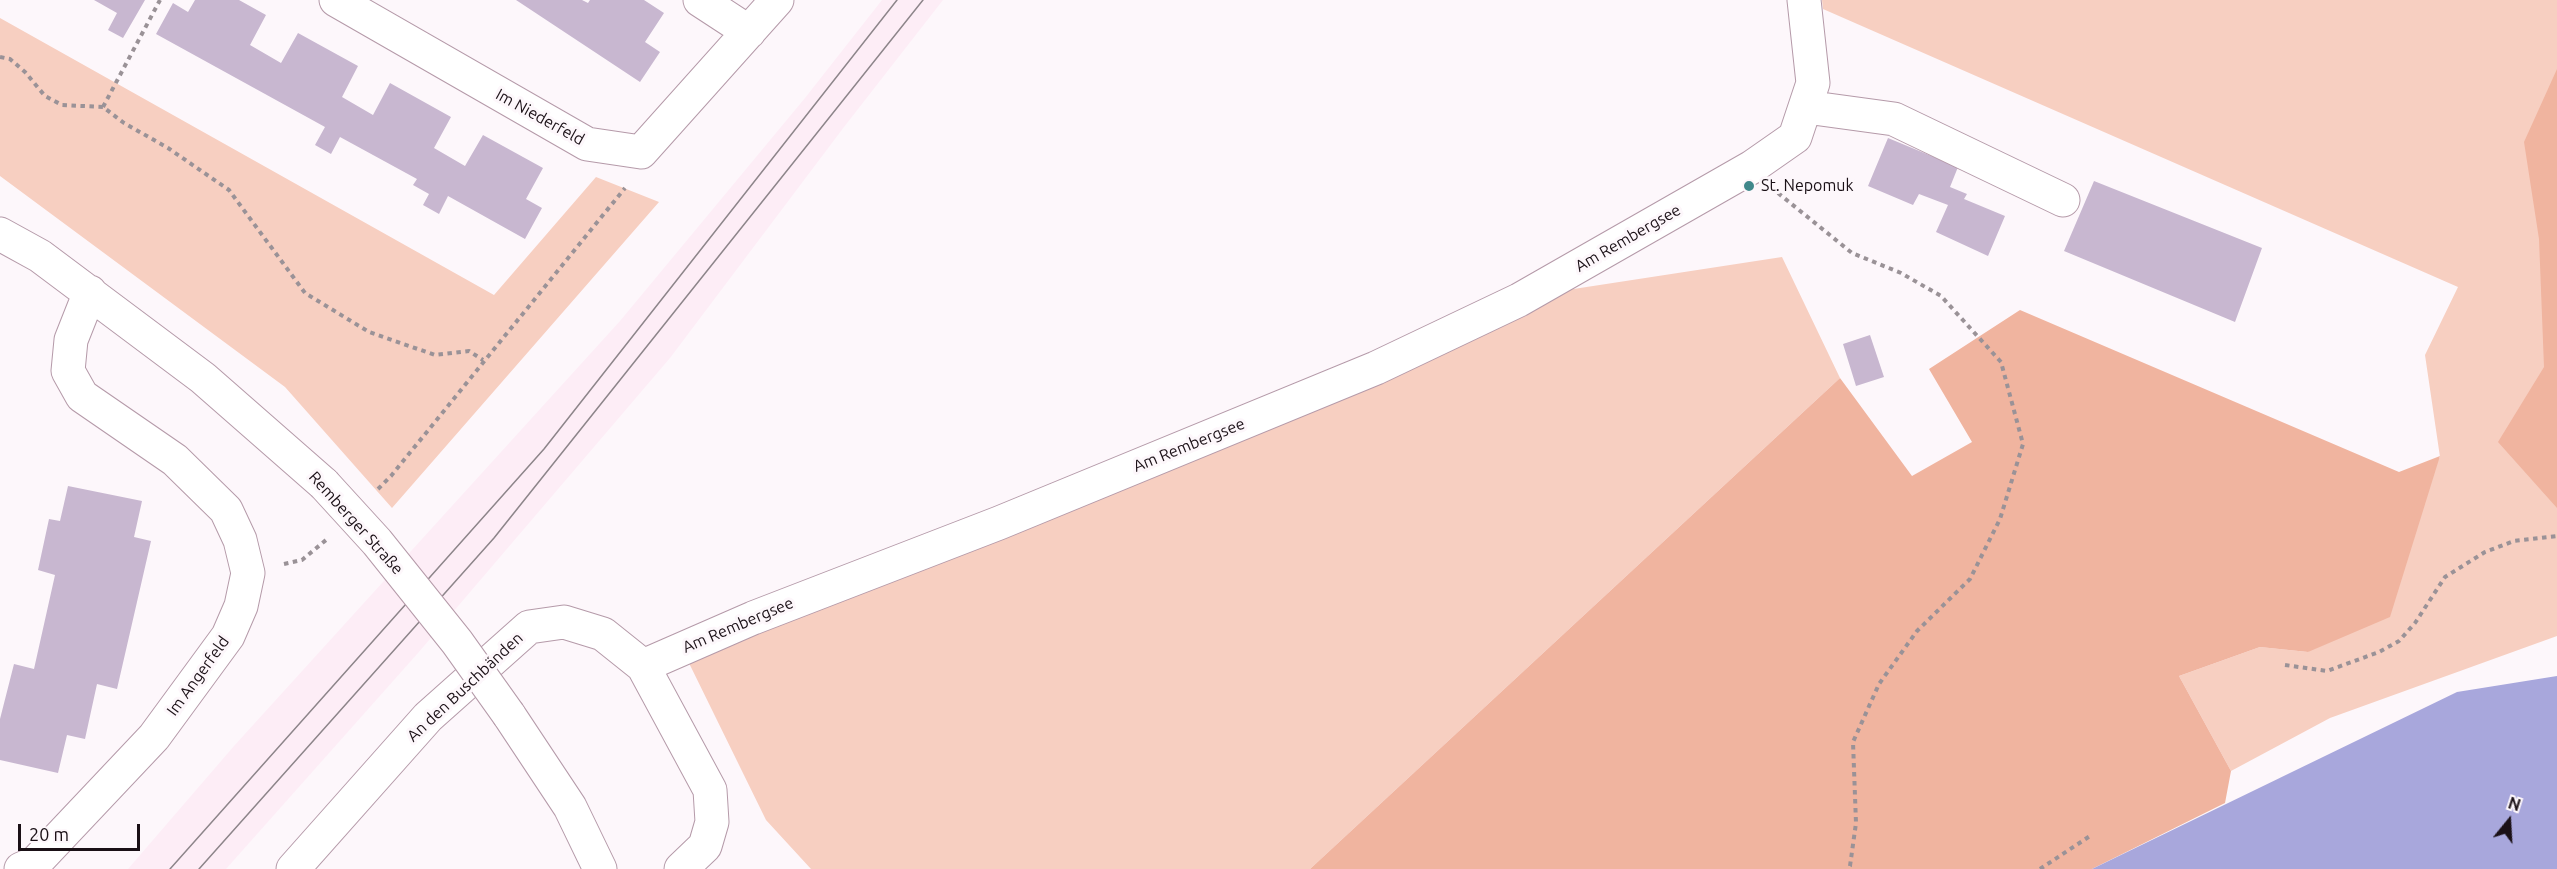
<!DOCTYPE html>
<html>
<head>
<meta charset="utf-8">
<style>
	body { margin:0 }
	#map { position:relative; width:2557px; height:869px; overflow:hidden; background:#fdf7fb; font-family:Ubuntu,sans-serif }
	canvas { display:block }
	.north { position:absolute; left:2479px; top:791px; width:60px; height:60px; -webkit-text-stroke:4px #fdf7fb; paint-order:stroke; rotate:18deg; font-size:16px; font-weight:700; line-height:24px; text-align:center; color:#1a1016 }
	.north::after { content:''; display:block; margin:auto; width:21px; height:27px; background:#1a1016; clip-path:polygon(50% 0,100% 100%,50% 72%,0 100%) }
	.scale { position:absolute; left:18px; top:824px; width:122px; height:27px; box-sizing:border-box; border:3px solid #1a1016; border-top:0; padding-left:8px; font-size:18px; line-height:21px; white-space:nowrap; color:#1a1016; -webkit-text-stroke:4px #fdf7fb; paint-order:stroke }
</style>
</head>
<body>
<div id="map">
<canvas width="2557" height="869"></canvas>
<div class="north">N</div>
<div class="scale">20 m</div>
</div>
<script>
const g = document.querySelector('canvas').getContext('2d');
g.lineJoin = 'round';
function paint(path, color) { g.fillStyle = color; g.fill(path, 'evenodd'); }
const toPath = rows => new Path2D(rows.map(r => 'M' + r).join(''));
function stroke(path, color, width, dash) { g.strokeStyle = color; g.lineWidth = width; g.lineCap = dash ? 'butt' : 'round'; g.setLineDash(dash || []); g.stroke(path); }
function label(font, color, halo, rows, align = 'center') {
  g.font = font + ' Ubuntu,sans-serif'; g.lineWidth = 6; g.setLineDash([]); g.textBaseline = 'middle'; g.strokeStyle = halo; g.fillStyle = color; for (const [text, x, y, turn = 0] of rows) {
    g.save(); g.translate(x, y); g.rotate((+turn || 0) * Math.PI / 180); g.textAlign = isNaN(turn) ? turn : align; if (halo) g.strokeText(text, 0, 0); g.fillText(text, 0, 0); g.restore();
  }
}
paint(toPath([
	[882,0,943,0,844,127,670,358,418,653,226,869,128,869,234,746,620,321,805,98]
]), '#fdedf6');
paint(toPath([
	[1822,0,2557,0,2557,636,2330,718,2231,771,2179,676,2260,647,2308,652,2440,457,2425,355,2458,287,1823,9],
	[0,18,494,295,596,177,659,202,392,508,285,387,0,176],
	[1782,257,1840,378,1310,869,811,869,766,820,687,659,1554,292]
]), '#f7cfc1');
paint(toPath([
	[2557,69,2557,508,2498,442,2544,367,2539,239,2524,142],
	[2020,310,2399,472,2440,456,2390,617,2308,652,2260,647,2179,676,2231,771,2225,803,2092,869,1310,869,1840,378,1912,476,1972,442,1929,369]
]), '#f0b49f');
paint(toPath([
	[2557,676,2557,869,2092,869,2457,692]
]), '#a8a7dc');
paint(toPath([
	[94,0,145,0,123,38,108,30,117,13],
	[195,0,239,0,266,15,250,45,281,63,298,33,358,66,342,97,373,115,390,83,451,117,434,148,465,166,483,135,543,168,526,199,542,208,525,239,448,196,439,214,423,205,429,194,413,185,417,179,340,137,331,154,315,145,325,127,156,34,173,3,188,12],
	[516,0,582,0,588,3,590,0,644,0,664,13,645,42,660,52,640,82],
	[1888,138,1958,167,1950,187,1967,194,1964,199,2005,216,1988,256,1936,232,1948,205,1919,194,1913,205,1868,186],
	[2094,181,2262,248,2235,322,2064,251],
	[1870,335,1884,377,1856,386,1843,344],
	[68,486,142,501,134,537,151,541,117,689,97,684,85,739,67,735,58,773,0,760,0,719,14,664,34,669,55,575,38,570,49,519,60,521]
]), '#c8b7d0');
const minor = toPath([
	[336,0,587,144,641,152,777,0],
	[700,0,749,32],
	[1806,107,1894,119,2063,200],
	[0,234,40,256,203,378,324,484],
	[643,666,753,618,999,523,1376,368,1519,300,1752,167,1795,137,1813,83,1804,0],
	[509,715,570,807,600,869],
	[21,869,35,863,154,737,228,636,241,606,248,573,240,540,226,510,175,460,82,396,68,371,71,340,90,292],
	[293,869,428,717,529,627,564,622,603,634,643,666,710,790,712,822,705,846,681,869]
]);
stroke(minor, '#b59aa9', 35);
stroke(toPath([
	[0,57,10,59,25,72,45,96,62,105,103,107,124,123,168,148,229,190,305,293,369,332,435,355,469,351,483,360],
	[103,107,160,0],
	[1778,193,1852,253,1901,273,1941,296,2001,362,2023,444,2000,519,1970,579,1917,631,1879,684,1853,742,1856,823,1850,866,1848,869],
	[378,489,391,476,625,188],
	[284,564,302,560,326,540],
	[2285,665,2327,671,2379,652,2399,641,2415,623,2445,577,2485,552,2514,541,2557,536],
	[2040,869,2090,836]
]), '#9a9297', 4, [4.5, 4.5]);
stroke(minor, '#fff', 33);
stroke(toPath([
	[170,869,544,449,897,0],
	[199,869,494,538,923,0]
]), '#8d858a', 1.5);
const minorBridge = toPath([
	[324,484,377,542,457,642,509,715]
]);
stroke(minorBridge, '#b59aa9', 35, []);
stroke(minorBridge, '#fff', 33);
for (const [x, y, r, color] of [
	[1749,186,6,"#40888b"]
]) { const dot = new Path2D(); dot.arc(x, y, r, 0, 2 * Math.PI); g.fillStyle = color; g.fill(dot); stroke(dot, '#fdf7fb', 2); }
label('16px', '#1a1016', '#fdf7fb', [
	["Im Niederfeld",540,117,29],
	["Am Rembergsee",1628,238,-30],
	["Am Rembergsee",1189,445,-22],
	["Remberger Straße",356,523,48],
	["Am Rembergsee",738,625,-23],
	["Im Angerfeld",198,676,-54],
	["An den Buschbänden",465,687,-43]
]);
label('16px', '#1a1016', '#fdf7fb', [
	["St. Nepomuk",1761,186]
], 'left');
</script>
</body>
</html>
